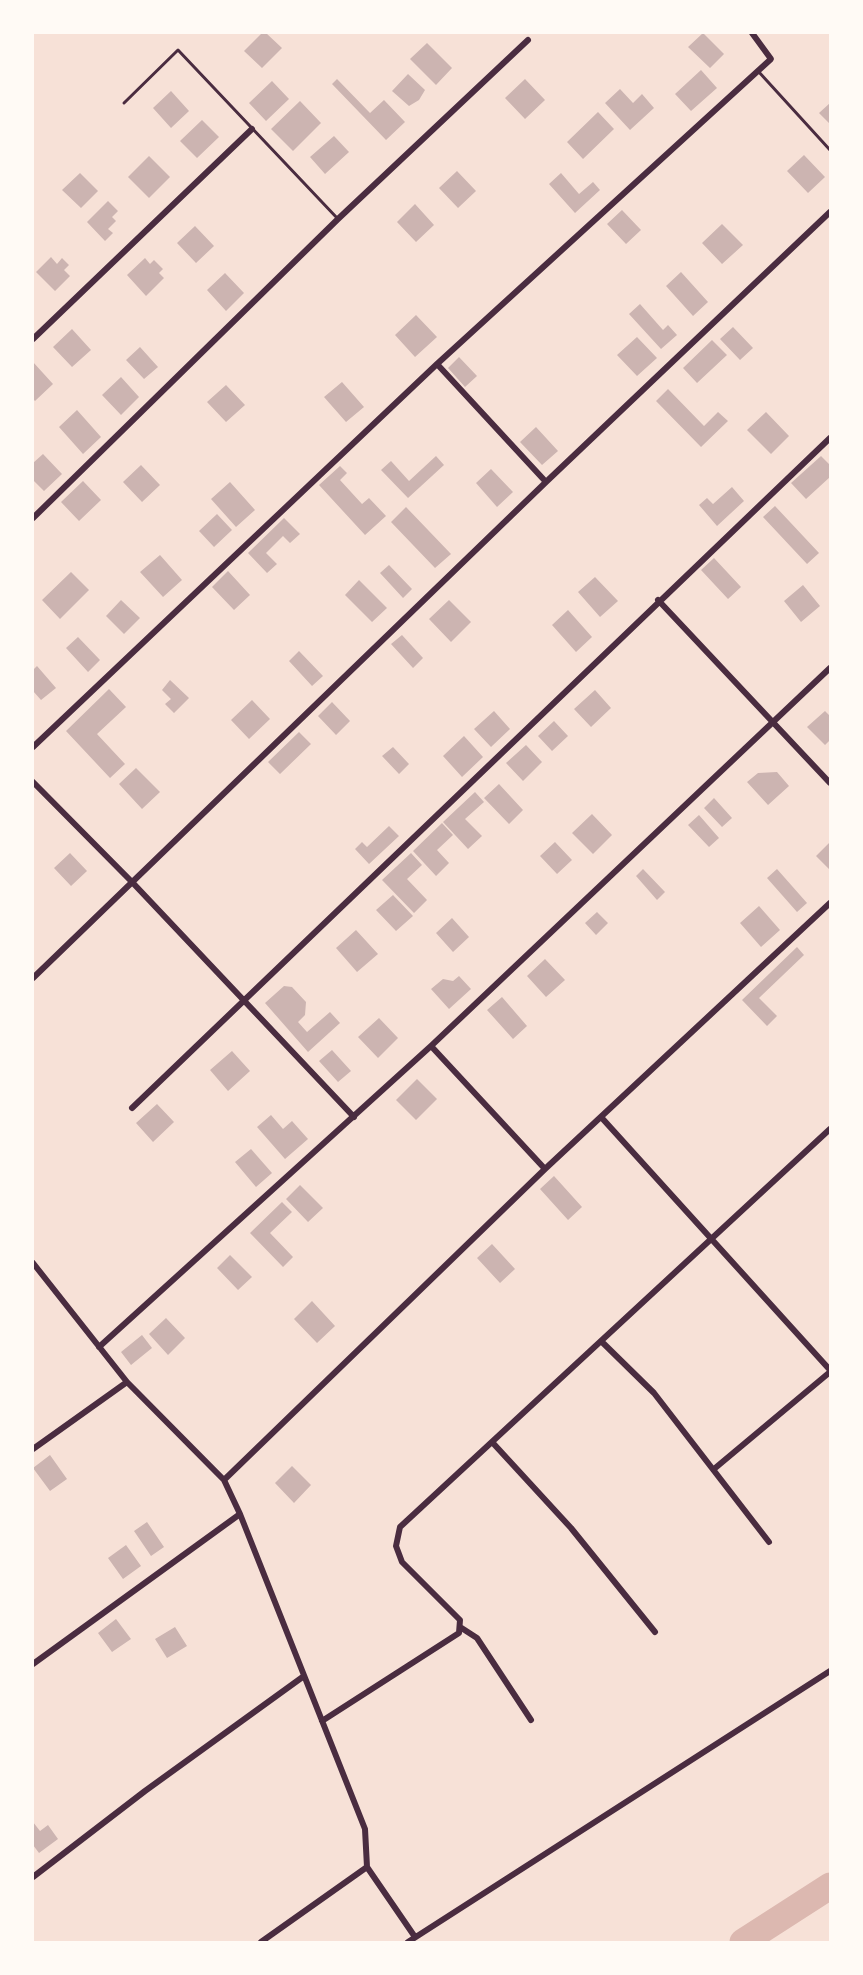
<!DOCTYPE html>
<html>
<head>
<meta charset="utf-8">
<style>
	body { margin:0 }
	#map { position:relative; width:863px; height:1975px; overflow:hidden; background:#f7e1d7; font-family:Commissioner,sans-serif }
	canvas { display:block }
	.frame { position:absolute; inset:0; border:34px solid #fffaf5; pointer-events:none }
</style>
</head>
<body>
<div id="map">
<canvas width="863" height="1975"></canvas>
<div class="frame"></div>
</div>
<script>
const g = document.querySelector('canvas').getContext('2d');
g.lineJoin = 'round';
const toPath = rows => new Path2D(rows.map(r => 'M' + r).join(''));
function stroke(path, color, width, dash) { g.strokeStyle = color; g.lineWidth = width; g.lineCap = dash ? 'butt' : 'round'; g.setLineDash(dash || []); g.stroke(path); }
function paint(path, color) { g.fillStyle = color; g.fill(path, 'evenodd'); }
stroke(toPath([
	[743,1942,830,1886]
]), '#dcb8b0', 27);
paint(toPath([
	[262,33,266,33,282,48,262,68,244,51],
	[703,33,724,54,710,68,688,47],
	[427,43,452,68,436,85,410,59],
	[701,70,717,88,691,111,675,94],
	[408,74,425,90,419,100,409,106,392,91],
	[337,79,370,113,384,100,405,122,386,140,332,84],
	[525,79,545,100,525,119,505,98],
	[272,81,289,99,266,121,249,103],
	[620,89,633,103,642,94,654,108,630,130,605,103],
	[171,91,189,111,171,128,153,108],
	[300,101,321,123,293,151,271,129],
	[830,103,830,124,819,113],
	[598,112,614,129,583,159,567,142],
	[202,120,219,137,197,158,180,141],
	[334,136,349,152,325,174,310,157],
	[804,155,825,177,808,193,787,171],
	[149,156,170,177,149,198,128,177],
	[457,171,476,191,458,208,439,188],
	[80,173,98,191,81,208,62,190],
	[561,173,579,194,593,182,600,190,575,213,549,184],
	[108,201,118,211,112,217,116,221,108,229,113,233,105,241,87,222],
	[415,204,434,225,416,242,397,222],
	[622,210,641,230,626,244,607,224],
	[722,224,743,245,722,264,702,243],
	[195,226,214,246,196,263,177,243],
	[51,257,57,264,62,258,69,265,64,270,70,276,55,291,36,272],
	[145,258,150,264,154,260,163,269,159,273,164,278,146,296,127,275],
	[681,272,708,302,693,316,666,286],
	[225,273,244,293,226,311,207,290],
	[640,304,663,330,668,325,677,335,661,349,629,314],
	[416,315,437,337,415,357,395,335],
	[733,327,753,348,740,360,720,339],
	[72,329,91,350,72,367,53,347],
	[637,337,657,358,637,376,617,355],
	[712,340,727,355,697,383,683,368],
	[140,347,158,367,144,379,126,360],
	[459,357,477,376,465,387,448,368],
	[33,362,53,384,35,401,33,399],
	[121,377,139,397,121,415,102,395],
	[342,382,364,407,346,422,324,397],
	[226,385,245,405,226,422,207,402],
	[668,389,704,426,718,412,728,421,701,447,656,401],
	[77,410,101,437,83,454,59,427],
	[766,412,789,436,771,454,747,430],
	[536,427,558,451,542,465,520,442],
	[43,454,62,474,44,491,33,480,33,463],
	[436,456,444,465,408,498,381,470,391,461,409,481],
	[821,456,830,465,830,477,806,499,791,483],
	[141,465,160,485,142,502,123,482],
	[340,466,347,473,340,480,362,504,369,498,386,516,365,535,319,485],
	[491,469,513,492,497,507,476,483],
	[83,481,101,500,79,521,61,502],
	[230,482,255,510,236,527,211,499],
	[732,487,744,501,717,526,699,505,707,498,713,504],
	[775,506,819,553,807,564,763,517],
	[406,507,451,554,435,568,391,522],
	[217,514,232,530,214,547,199,531],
	[284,518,300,534,290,543,283,536,266,553,277,564,267,573,248,553],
	[160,555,182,580,163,597,140,572],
	[714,558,741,587,728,599,701,570],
	[389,565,412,589,403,598,380,573],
	[228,571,250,595,234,610,212,587],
	[71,572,89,590,60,619,42,600],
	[595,577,618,601,600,617,578,592],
	[359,580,387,608,372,622,345,595],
	[803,585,820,606,801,622,784,601],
	[121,600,140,618,124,634,106,616],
	[449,600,471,622,451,642,429,619],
	[568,610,592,637,576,652,552,625],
	[402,635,423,658,413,668,391,644],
	[78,637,100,660,88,672,66,648],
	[299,651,323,676,312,686,289,661],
	[37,666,56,688,41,700,33,691,33,670],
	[170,680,189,698,174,713,165,704,171,699,162,690],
	[109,689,126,707,97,734,125,764,110,778,66,731],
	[595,690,611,708,591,727,574,709],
	[252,700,270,719,249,739,231,720],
	[332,702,350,721,336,735,318,716],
	[494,711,510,729,491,747,474,729],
	[825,711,830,716,830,740,825,745,807,727],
	[554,721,568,736,552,751,538,736],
	[299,732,311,744,280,774,268,762],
	[464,736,483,757,462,777,443,756],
	[526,745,542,762,523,781,506,763],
	[393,747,409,764,399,774,382,756],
	[136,768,160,792,142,809,119,784],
	[777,772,789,786,768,805,747,782,758,773],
	[499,784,523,810,509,824,484,798],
	[475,792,484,802,465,819,482,836,468,849,443,822],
	[714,798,732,818,722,827,704,808],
	[592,814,612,835,593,854,572,833],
	[699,815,719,838,709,847,688,825],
	[442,823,453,835,437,850,449,863,436,876,413,851],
	[389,826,399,836,369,864,355,849,362,842,367,847],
	[555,842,572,860,557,874,540,856],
	[830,842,830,870,816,856],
	[70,853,87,871,71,886,54,868],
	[411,853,422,865,407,879,427,900,414,913,382,880],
	[643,869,665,892,657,900,636,876],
	[777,869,807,903,797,912,767,878],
	[393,895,413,916,396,931,376,910],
	[759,906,780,930,761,947,740,923],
	[597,912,608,923,596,935,585,923],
	[452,918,469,937,453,952,436,933],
	[356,930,378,954,357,972,336,948],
	[797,947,804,955,759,998,777,1016,767,1026,742,1000],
	[545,959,565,980,546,997,527,976],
	[459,976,471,989,449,1009,431,989,443,979,453,981],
	[284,986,292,987,306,1002,305,1015,298,1022,307,1032,330,1012,340,1023,308,1052,265,1003],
	[502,997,527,1026,513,1039,487,1010],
	[379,1018,398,1038,378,1058,358,1037],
	[332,1050,351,1071,338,1082,319,1061],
	[232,1051,250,1071,228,1091,210,1070],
	[417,1079,437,1099,416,1120,396,1100],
	[157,1104,174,1122,153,1142,136,1123],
	[271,1115,283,1129,292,1121,308,1139,285,1159,257,1127],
	[251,1149,272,1173,256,1187,235,1162],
	[554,1176,582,1207,568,1220,540,1189],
	[300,1185,323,1208,308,1222,286,1199],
	[282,1202,292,1212,270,1233,293,1257,283,1267,250,1233],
	[492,1244,515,1269,500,1283,477,1258],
	[230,1255,252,1277,238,1290,217,1268],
	[312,1301,335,1326,317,1343,294,1319],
	[166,1318,185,1338,168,1355,149,1334],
	[142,1335,152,1348,131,1365,121,1352],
	[50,1455,67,1479,50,1491,33,1468],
	[292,1466,311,1485,294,1503,275,1483],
	[147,1522,164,1547,151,1556,134,1531],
	[126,1545,141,1566,123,1579,108,1558],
	[116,1619,131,1639,112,1652,98,1633],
	[175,1627,187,1646,167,1658,155,1639],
	[33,1822,40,1831,48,1825,58,1839,39,1853,33,1845]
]), '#ccb4b1');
stroke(toPath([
	[758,71,830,150],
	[124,103,178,50,338,219]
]), '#4a2c40', 3);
stroke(toPath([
	[33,339,252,129],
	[437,364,546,482],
	[33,518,338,219,528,40],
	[658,600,830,783],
	[33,747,437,364,771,59,752,33],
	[33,782,132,882,354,1117],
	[33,978,546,482,830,212],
	[431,1046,545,1169],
	[132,1108,830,438],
	[601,1117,830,1370],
	[33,1263,127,1382,224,1480,240,1514,365,1829,367,1867,415,1937],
	[601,1341,654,1393,769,1542],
	[99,1347,431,1046,830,668],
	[492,1442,571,1528,655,1632],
	[33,1449,127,1382],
	[714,1469,830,1372],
	[224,1480,545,1169,830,903],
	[460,1627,477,1638,531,1720],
	[33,1664,240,1514],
	[322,1721,459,1633,460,1620,402,1562,396,1546,400,1527,830,1129],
	[33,1877,145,1791,304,1676],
	[261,1942,367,1867],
	[408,1942,830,1671]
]), '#4a2c40', 6);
</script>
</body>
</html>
